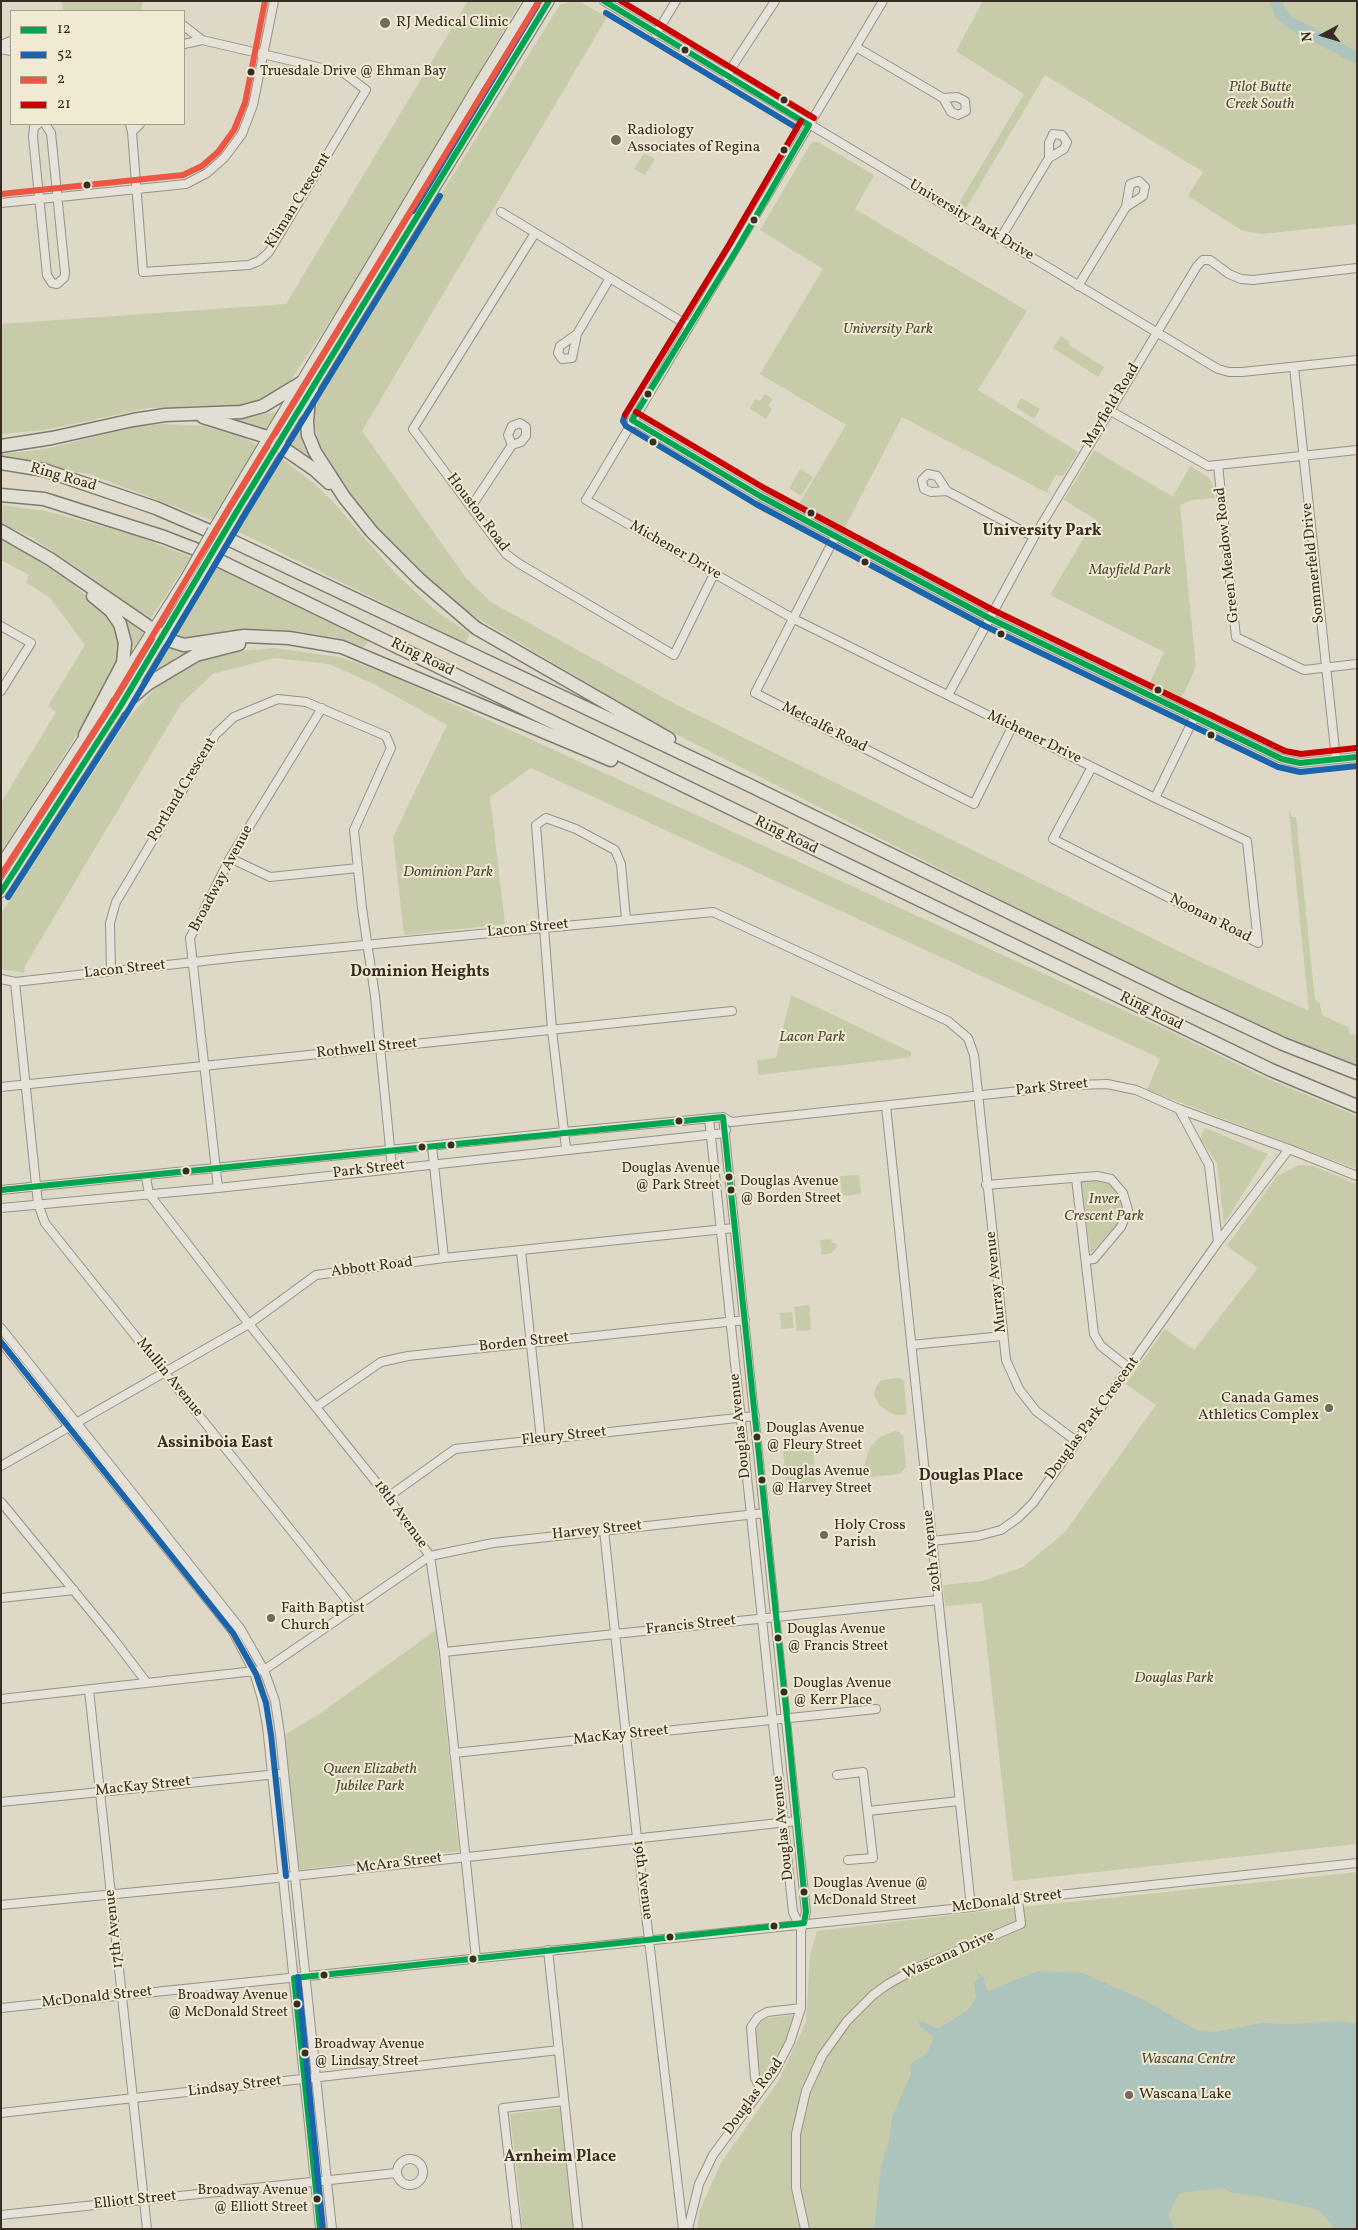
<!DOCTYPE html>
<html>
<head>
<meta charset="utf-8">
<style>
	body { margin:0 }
	#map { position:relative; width:1358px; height:2230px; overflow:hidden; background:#ded8c6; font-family:Vollkorn,serif }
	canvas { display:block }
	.frame { position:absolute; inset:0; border:2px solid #382d24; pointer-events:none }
	.legend { position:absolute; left:10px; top:10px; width:175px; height:115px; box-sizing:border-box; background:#f0ead3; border:1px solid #a69e8d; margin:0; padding:6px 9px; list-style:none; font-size:15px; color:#382d24 }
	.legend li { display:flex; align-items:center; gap:10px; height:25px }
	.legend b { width:25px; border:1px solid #a69e8d }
	.north { position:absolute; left:1298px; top:10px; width:50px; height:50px; -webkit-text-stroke:4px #f0ead3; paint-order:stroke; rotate:264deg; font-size:14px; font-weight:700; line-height:20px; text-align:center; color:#382d24 }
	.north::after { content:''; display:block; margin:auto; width:18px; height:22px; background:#382d24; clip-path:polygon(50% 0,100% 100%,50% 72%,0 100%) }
</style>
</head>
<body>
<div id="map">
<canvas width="1358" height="2230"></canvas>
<div class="frame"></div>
<ul class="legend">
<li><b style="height:6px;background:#00a54f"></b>12</li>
<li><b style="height:6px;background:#1964ac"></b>52</li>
<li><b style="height:6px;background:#ec5643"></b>2</li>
<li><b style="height:6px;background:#ca0000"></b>21</li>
</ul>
<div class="north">N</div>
</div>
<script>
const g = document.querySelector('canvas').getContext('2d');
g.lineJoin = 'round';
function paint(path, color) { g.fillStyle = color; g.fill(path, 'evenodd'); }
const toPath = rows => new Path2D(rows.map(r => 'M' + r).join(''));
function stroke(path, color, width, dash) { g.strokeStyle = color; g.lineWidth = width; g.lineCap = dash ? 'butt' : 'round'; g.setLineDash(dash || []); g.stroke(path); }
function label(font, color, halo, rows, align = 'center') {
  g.font = font + ' Vollkorn,serif'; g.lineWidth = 4; g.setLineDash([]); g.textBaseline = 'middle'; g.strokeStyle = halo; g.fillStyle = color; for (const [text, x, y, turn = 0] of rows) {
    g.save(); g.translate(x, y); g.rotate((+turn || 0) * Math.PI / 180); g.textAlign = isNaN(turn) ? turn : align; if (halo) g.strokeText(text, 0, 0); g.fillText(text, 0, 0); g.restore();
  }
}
paint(toPath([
	[62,1,143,1,141,11,63,11],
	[468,1,521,1,354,285,290,381,275,394,253,405,148,408,44,430,1,434,1,324,286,304],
	[572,1,578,1,607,17,362,431,466,578,491,602,675,704,1203,963,1309,1011,1289,811,1290,811,1292,817,1296,817,1315,1000,1320,1003,1322,1015,1348,1027,1350,1035,1357,1034,1357,1065,1284,1037,1080,940,660,726,479,619,443,594,413,567,372,522,332,470,318,443,313,409,320,386,560,5],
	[983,1,1357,1,1357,224,1261,234,1241,230,1188,196,1203,172,1045,75,965,210,958,205,1024,94,956,51],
	[813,142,818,142,874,175,855,209,1027,311,978,390,1078,452,1063,476,1056,475,1047,491,1051,495,964,449,963,451,961,448,902,417,843,531,797,507,846,425,760,374,823,269,760,230,810,145],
	[644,153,655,159,645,175,634,169],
	[1061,336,1070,342,1069,345,1104,367,1098,377,1053,348],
	[765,394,773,399,768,406,772,409,766,419,750,409,755,399,760,401],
	[1021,398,1040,409,1034,419,1016,407],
	[279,411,264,435,224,418,248,418],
	[161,424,202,426,242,436,257,445,213,521,89,474,1,459,1,454,45,449,134,427],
	[300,427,302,428,303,444,315,464,288,448],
	[1094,450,1173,497,1190,466,1208,477,1213,485,1215,498,1193,500,1180,505,1196,667,1179,704,1147,689,1164,652,1050,595,1095,519,1064,500],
	[282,459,314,483,335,504,396,574,435,610,470,634,465,643,237,531],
	[800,469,813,477,801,496,789,488],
	[1,505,46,511,131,534,191,557,149,621,72,564,29,536,1,524],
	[1,538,15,545,73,584,99,607,112,621,119,643,119,658,95,706,1,854,1,803,56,712,48,706,85,645,50,598,26,582,29,575,1,560],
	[217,565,244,581,369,640,364,647,337,638,297,631,260,629,184,638,175,634],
	[124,619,144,633,130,659,130,635],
	[167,645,205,646,150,677,149,675],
	[274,648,339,657,383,672,1167,1030,1268,1079,1357,1116,1357,1169,1147,1090,1160,1059,1153,1055,531,768,490,797,505,924,404,935,393,837,447,725,376,685,329,664,274,658,213,674,181,704,25,966,24,973,1,969,1,914,130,716,163,680,193,663,227,652],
	[791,995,911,1052,911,1057,758,1075,757,1060,776,1058],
	[1205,1128,1268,1154,1224,1224,1217,1163,1200,1139],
	[1299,1165,1313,1166,1357,1184,1357,1844,1013,1881,982,1603,945,1606,943,1585,983,1581,1023,1567,1065,1532,1156,1405,1126,1384,1165,1329,1194,1350,1258,1268,1227,1246,1277,1176],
	[859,1175,861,1194,842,1196,840,1176],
	[1095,1180,1109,1182,1120,1195,1125,1209,1119,1226,1091,1253,1079,1181],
	[831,1239,832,1243,836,1243,837,1246,832,1253,822,1255,820,1240],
	[809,1305,811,1330,797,1331,794,1307],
	[792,1312,794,1328,781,1329,780,1313],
	[899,1378,904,1381,907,1415,896,1415,889,1412,879,1405,874,1395,876,1387,881,1380],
	[895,1431,899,1432,903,1436,906,1467,900,1474,863,1478,865,1462,870,1447,880,1437],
	[812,1439,816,1484,787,1487,782,1442],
	[436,1630,459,1851,297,1870,284,1735,318,1715],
	[1357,1872,1357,2229,697,2229,699,2212,721,2163,779,2080,806,2022,810,1955,817,1931,1022,1907],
	[792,2015,794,2017,787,2040,774,2066,761,2082,759,2079,755,2031,756,2027,764,2019],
	[561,2108,574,2229,523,2229,510,2114]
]), '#c8cba9');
paint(toPath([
	[1038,1971,1083,1973,1144,2000,1196,2030,1214,2032,1261,2023,1289,2024,1340,2021,1357,2023,1357,2229,1335,2229,1319,2210,1259,2196,1232,2193,1224,2188,1179,2193,1168,2216,1174,2227,1169,2229,874,2229,881,2167,889,2141,892,2117,911,2074,910,2064,927,2053,934,2038,920,2026,922,2021,938,2029,968,2010,976,1997,974,1982,983,1976,988,1991]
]), '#adc4bc');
stroke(toPath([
	[979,1974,980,1978],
	[919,2022,921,2023]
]), '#adc4bc', 2);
stroke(toPath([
	[1276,1,1281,14,1291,23,1357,58]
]), '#adc4bc', 12);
const minor = toPath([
	[604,1,1218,369,1229,372,1242,372,1357,360],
	[883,1,586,500,792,618,1155,798,1247,841,1258,943,1053,839,1092,767],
	[184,26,202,40,184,44],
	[656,34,676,1],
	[1,45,11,41],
	[856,47,943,98,951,112,958,115,966,111,965,101,957,97,943,98],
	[1,49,11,51],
	[726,76,775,1],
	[38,124,34,127,33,137,47,275,52,283,57,284,64,278,65,273,51,133,45,124],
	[130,124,132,132,140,124],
	[132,132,143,272,249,265,259,261,269,252,366,90,344,73,202,40],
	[1,203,186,184,207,173,224,158,242,134,253,105,274,1],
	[501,212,689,326],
	[535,233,413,429,506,554,518,563,674,655,714,574],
	[1000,239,1049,158,1064,149,1067,142,1062,135,1053,134,1049,143,1049,158],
	[1078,286,1126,207,1143,196,1145,187,1139,181,1130,184,1126,207],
	[577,334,560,346,558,353,562,359,572,358,577,334,610,278],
	[1294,367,1336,759],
	[1109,410,1208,466,1357,450],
	[632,420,760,496,989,618,1282,759,1300,763,1357,757],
	[1218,465,1236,637,1304,670,1357,664],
	[947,491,931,492,924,489,922,480,928,474,937,476,947,491,1034,537],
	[471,507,512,445,521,442,526,436,526,427,520,423,512,426,508,435,512,445],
	[835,537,755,693,974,804,1012,727],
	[1,626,31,643,1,691],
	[948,695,1034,537,1197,266,1203,260,1210,260,1229,274,1241,279,1253,280,1357,268],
	[1155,798,1195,716],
	[230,858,270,877,358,868],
	[111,971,110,923,116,902,216,734,234,717,278,699,306,702,386,736,391,748,354,830,362,908,375,996,392,1168],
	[1,979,15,982,248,956,713,912,948,1021,968,1038,974,1055,1006,1360,1019,1389,1036,1411,1076,1441],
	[15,982,38,1204,45,1223,354,1609],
	[1,1087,732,1011],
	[886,1106,971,1907],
	[1179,1109,1209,1165,1218,1242],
	[709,1118,793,1912,800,1927],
	[432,1146,444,1258],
	[566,1148,552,1030,536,825,546,818,576,829,615,850,621,864,626,919],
	[146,1177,149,1194,249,1324,388,1497,430,1556,444,1652,476,1958],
	[1076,1178,1094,1334,1101,1346,1129,1368],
	[986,1185,1097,1176,1111,1179,1123,1193,1128,1210,1121,1227,1094,1259,1086,1260],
	[218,1188,190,938,230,858,322,708],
	[1,1190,564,1132,723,1117,731,1122,1076,1085,1107,1084,1136,1090,1179,1109,1289,1149,1357,1176],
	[1,1208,218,1188,725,1133,726,1130],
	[521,1251,541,1439],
	[1,1328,240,1628,264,1670,275,1701,280,1734,332,2229],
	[1,1342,232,1630,254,1672,262,1699,267,1726,320,2229],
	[911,1345,1003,1336],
	[316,1407,381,1362,408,1356,745,1320],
	[1,1466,249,1324,316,1275,444,1258,734,1228],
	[388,1497,455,1449,755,1416],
	[1,1502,112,1637,147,1683],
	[604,1530,637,1838,683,2229],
	[932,1541,978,1536,1001,1530,1018,1518,1033,1503,1218,1242,1289,1149],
	[1,1598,74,1590],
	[444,1652,938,1600],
	[89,1690,147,2229],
	[1,1699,264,1670,430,1556,493,1543,765,1513],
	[454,1753,876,1709],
	[837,1775,863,1772,873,1858,848,1860],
	[1,1802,278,1774],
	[868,1811,959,1801],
	[1,1905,230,1883,797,1821],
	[548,1950,578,2229],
	[1,2008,971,1907,1021,1899,1357,1863],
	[761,2089,755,2078,751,2027,758,2017,767,2012,801,2008],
	[1,2113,559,2050],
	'397 2172a13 13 0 1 1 26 0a13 13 0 1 1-26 0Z',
	[1,2215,396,2173],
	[517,2229,503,2108,564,2101],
	[688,2229,699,2184,713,2155,775,2071,790,2042,801,2008,801,1931,806,1912,723,1117],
	[805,2229,796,2188,796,2134,806,2091,822,2056,847,2021,873,1995,888,1984,919,1967,1021,1924,1018,1900]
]);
const major = toPath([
	[237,511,549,1],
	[213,530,479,84,530,1],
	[113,693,186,578],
	[1,864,89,730],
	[1,892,120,707,195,583]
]);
const highway = toPath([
	[312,390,309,399,307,421,308,435,315,452,344,497,372,532,420,580,476,628,669,739],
	[203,417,267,437,315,470,329,483],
	[1,446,52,438,133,420,165,415,241,412,263,406,301,383],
	[1,463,44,470,156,508,207,530],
	[1,495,44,499,164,537,195,549],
	[1,531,50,559,168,640,184,645,244,636,289,638,342,647,611,760],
	[230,540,747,784,1178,995,1283,1044,1357,1073],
	[218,560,1271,1070,1357,1106],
	[120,707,149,683,196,655,239,644],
	[85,735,123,663,125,643,120,624,111,611,93,596]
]);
stroke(minor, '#969286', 10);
stroke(major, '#7f7a71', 12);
stroke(highway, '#7f7a71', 15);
stroke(minor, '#e6e2d9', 8);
stroke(major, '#e1ded3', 10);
stroke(highway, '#e1ded3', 12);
const majorBridge = toPath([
	[186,578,213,530],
	[195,583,237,511]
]);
stroke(majorBridge, '#7f7a71', 12, []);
stroke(majorBridge, '#e1ded3', 10);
stroke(toPath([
	[604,1,809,125],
	[632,420,760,496,989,618,1282,759,1300,763,1357,757],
	[632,420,737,249,809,125],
	[1,892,120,707,237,511,549,1],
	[1,1190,723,1117,787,1718,806,1912,804,1923,294,1978,320,2229]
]), '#00a54f', 6);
stroke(toPath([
	[606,13,797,128,729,245,625,415,623,421,626,426,756,504,985,626,1278,767,1300,772,1357,766],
	[413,211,537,6],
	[8,897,128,711,244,516,440,196],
	[1,1342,233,1633,256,1674,266,1703,271,1735,286,1876],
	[298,1977,323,2229]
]), '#1964ac', 6);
stroke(toPath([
	[1,194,183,175,202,166,218,152,234,130,245,103,265,1],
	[1,875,113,702,230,506,539,1]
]), '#ec5643', 6);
stroke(toPath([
	[621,1,814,118],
	[636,412,764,488,993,610,1285,751,1301,754,1356,748],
	[625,415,729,245,801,121]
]), '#ca0000', 6);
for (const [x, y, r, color] of [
	[385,23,6,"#72695d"],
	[685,50,4.5,"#382d24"],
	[251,72,4.5,"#382d24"],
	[784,100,4.5,"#382d24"],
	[616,140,6,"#72695d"],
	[784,150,4.5,"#382d24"],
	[87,185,4.5,"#382d24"],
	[754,220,4.5,"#382d24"],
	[648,394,4.5,"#382d24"],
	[653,442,4.5,"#382d24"],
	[811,513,4.5,"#382d24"],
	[865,562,4.5,"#382d24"],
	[1001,634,4.5,"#382d24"],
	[1158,690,4.5,"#382d24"],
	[1211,735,4.5,"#382d24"],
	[679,1121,4.5,"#382d24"],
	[451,1145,4.5,"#382d24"],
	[422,1147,4.5,"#382d24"],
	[186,1171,4.5,"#382d24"],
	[729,1177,4.5,"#382d24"],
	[731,1190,4.5,"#382d24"],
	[1329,1408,5,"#72695d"],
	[757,1437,4.5,"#382d24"],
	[762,1480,4.5,"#382d24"],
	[824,1535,5,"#72695d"],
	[271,1618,5,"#72695d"],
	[778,1638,4.5,"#382d24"],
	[784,1692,4.5,"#382d24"],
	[804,1892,4.5,"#382d24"],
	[774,1926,4.5,"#382d24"],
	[670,1937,4.5,"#382d24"],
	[473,1959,4.5,"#382d24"],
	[324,1975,4.5,"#382d24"],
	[297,2004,4.5,"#382d24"],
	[305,2053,4.5,"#382d24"],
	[1129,2095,5,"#72695d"],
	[317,2199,4.5,"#382d24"]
]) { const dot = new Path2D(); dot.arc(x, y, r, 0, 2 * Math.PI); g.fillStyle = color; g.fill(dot); stroke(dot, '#f0ead3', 2); }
label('14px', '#382d24', '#f0ead3', [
	["Truesdale Drive @ Ehman Bay",260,72],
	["Douglas Avenue",720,1169,"right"],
	["@ Park Street",720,1186,"right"],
	["Douglas Avenue",740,1182],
	["@ Borden Street",740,1199],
	["Douglas Avenue",766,1429],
	["@ Fleury Street",766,1446],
	["Douglas Avenue",771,1472],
	["@ Harvey Street",771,1489],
	["Douglas Avenue",787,1630],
	["@ Francis Street",787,1647],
	["Douglas Avenue",793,1684],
	["@ Kerr Place",793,1701],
	["Douglas Avenue @",813,1884],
	["McDonald Street",813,1901],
	["Broadway Avenue",288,1996,"right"],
	["@ McDonald Street",288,2013,"right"],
	["Broadway Avenue",314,2045],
	["@ Lindsay Street",314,2062],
	["Broadway Avenue",308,2191,"right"],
	["@ Elliott Street",308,2208,"right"]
], 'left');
label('15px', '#382d24', '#f0ead3', [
	["RJ Medical Clinic",396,23],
	["Radiology",627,131],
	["Associates of Regina",627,148],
	["Canada Games",1319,1399,"right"],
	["Athletics Complex",1319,1416,"right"],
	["Holy Cross",834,1526],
	["Parish",834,1543],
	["Faith Baptist",281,1609],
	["Church",281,1626],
	["Wascana Lake",1139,2095]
], 'left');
label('italic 15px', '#514b3a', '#f0ead3', [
	["Pilot Butte",1260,88],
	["Creek South",1260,105],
	["University Park",888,330],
	["Mayfield Park",1130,571],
	["Dominion Park",448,873],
	["Lacon Park",812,1038],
	["Inver",1104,1200],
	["Crescent Park",1104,1217],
	["Douglas Park",1174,1679],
	["Queen Elizabeth",370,1770],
	["Jubilee Park",370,1787],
	["Wascana Centre",1188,2060]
]);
label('15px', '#382d24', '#f0ead3', [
	["Kliman Crescent",299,201,-58],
	["University Park Drive",971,221,31],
	["Mayfield Road",1112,406,-59],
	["Ring Road",63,478,16],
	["Houston Road",477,513,53],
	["Michener Drive",675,551,30],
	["Green Meadow Road",1228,555,-96],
	["Sommerfeld Drive",1314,563,-96],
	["Ring Road",422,658,26],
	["Metcalfe Road",824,728,27],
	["Michener Drive",1034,738,26],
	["Portland Crescent",183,790,-59],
	["Ring Road",786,836,26],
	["Broadway Avenue",222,879,-62],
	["Noonan Road",1210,919,27],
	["Lacon Street",528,929,-6],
	["Lacon Street",125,970,-6],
	["Ring Road",1151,1012,26],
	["Rothwell Street",367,1049,-6],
	["Park Street",1052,1088,-6],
	["Park Street",369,1170,-7],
	["Abbott Road",372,1268,-7],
	["Murray Avenue",997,1282,-96],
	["Borden Street",524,1343,-6],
	["Mullin Avenue",169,1378,51],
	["Douglas Park Crescent",1093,1419,-54],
	["Douglas Avenue",741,1426,-96],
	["Fleury Street",564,1437,-6],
	["18th Avenue",400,1515,54],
	["Harvey Street",597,1531,-6],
	["20th Avenue",933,1551,-96],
	["Francis Street",691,1626,-6],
	["MacKay Street",621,1736,-6],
	["MacKay Street",143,1787,-6],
	["Douglas Avenue",784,1828,-96],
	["McAra Street",399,1864,-7],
	["19th Avenue",642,1880,83],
	["McDonald Street",1007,1902,-7],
	["17th Avenue",115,1929,-96],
	["Wascana Drive",949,1956,-24],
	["McDonald Street",97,1998,-6],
	["Lindsay Street",235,2087,-7],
	["Douglas Road",754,2097,-54],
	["Elliott Street",135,2201,-6]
]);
label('bold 16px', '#382d24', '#f0ead3', [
	["University Park",1042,532],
	["Dominion Heights",420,973],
	["Assiniboia East",215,1444],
	["Douglas Place",971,1477],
	["Arnheim Place",560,2158]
]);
</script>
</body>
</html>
